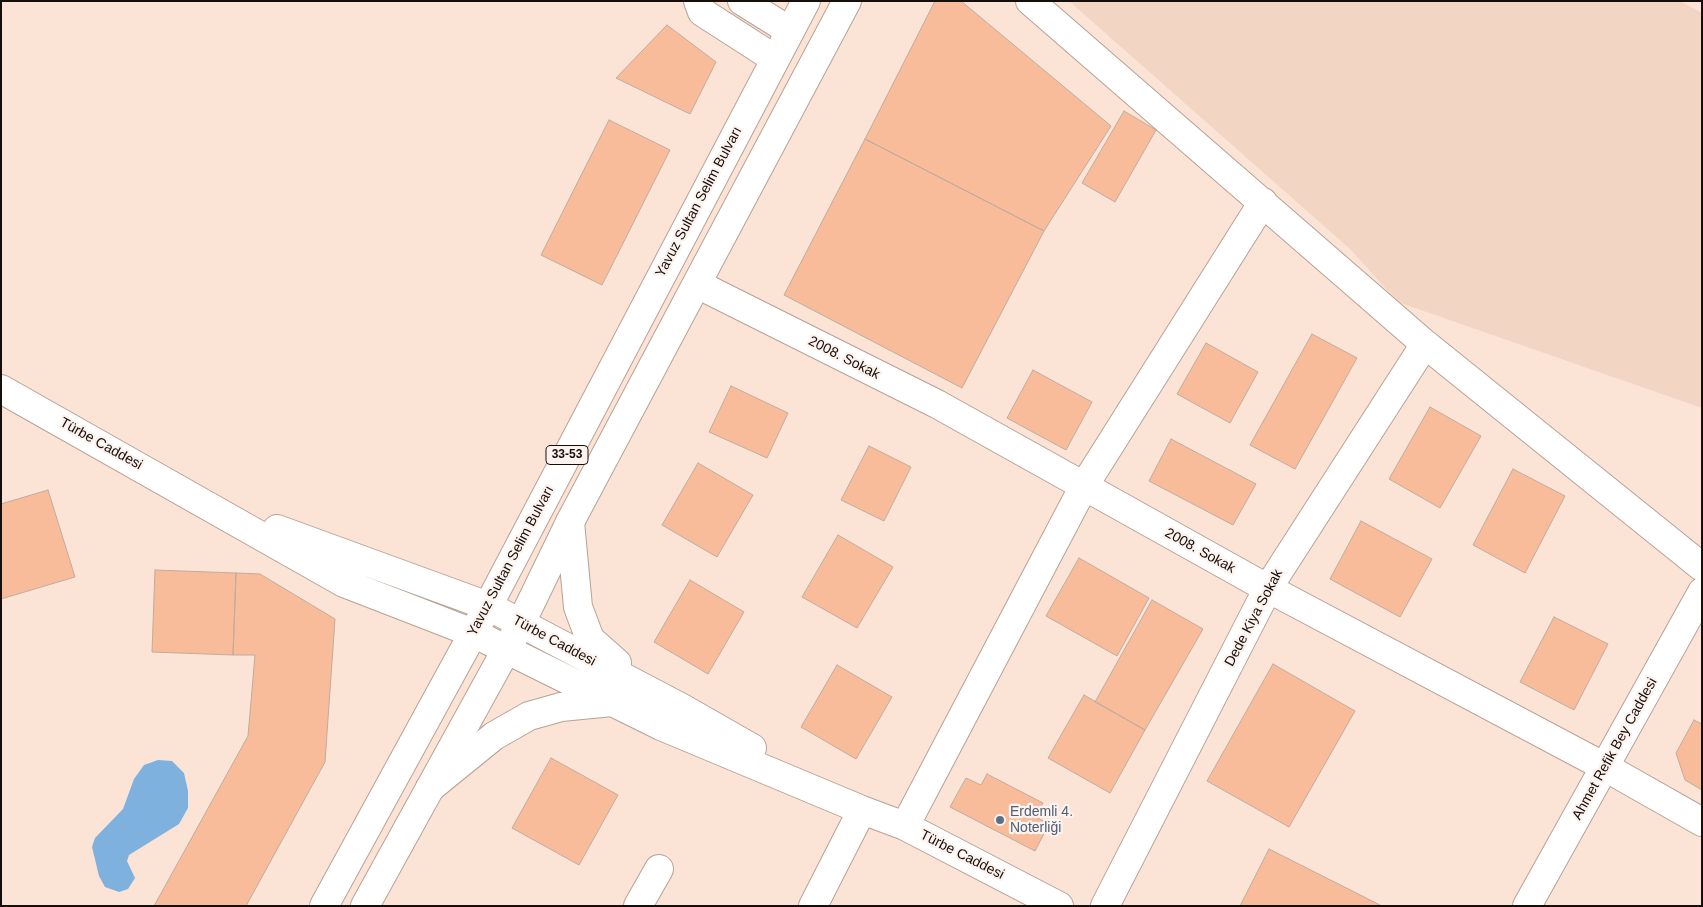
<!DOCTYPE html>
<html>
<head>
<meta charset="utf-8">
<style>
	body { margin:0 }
	#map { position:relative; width:1703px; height:907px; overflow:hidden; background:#fbe3d6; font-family:Helvetica,sans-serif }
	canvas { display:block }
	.frame { position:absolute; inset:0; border:2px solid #160e0a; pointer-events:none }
</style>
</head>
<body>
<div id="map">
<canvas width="1703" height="907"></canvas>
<div class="frame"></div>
</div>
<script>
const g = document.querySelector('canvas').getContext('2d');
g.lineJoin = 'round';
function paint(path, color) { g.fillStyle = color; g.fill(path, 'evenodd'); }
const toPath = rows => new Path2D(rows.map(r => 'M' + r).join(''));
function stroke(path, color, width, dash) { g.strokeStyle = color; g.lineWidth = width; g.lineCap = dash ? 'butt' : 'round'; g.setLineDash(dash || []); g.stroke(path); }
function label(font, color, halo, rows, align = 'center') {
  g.font = font + ' Helvetica,sans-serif'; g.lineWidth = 4.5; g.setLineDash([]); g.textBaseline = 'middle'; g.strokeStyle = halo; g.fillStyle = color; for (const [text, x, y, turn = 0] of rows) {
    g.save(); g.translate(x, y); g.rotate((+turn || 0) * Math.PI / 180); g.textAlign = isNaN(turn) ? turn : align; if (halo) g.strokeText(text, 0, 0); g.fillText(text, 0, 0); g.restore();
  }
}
paint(toPath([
	[1069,1,1680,1,1702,13,1702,408,1398,302,1350,249]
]), '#f3d5c4');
paint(toPath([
	[158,760,172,761,184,773,188,791,188,808,179,824,129,855,127,861,135,878,128,889,119,892,105,887,99,876,92,847,95,838,123,809,134,779,144,765]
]), '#7fb1de');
const building = toPath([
	[935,1,961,1,1111,126,1044,231,865,139,935,1],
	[667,25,716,62,690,114,616,78,667,25],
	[1124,111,1156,130,1115,202,1082,183,1124,111],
	[609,120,670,150,602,285,541,255,609,120],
	[865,139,1044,231,962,388,784,295,865,139],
	[1312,334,1357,358,1295,469,1250,445,1312,334],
	[1206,343,1258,372,1230,423,1177,394,1206,343],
	[1033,370,1092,402,1066,450,1007,418,1033,370],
	[731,386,788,413,767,458,709,432,731,386],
	[1430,407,1481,436,1440,508,1389,479,1430,407],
	[1171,439,1256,484,1233,525,1149,481,1171,439],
	[869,446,911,467,884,521,841,500,869,446],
	[698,463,753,495,717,557,662,525,698,463],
	[1513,469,1565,496,1525,573,1473,545,1513,469],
	[48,490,75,577,1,599,1,504,48,490],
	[1361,521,1432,559,1400,617,1330,579,1361,521],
	[838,535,893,567,857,628,802,597,838,535],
	[1079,558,1149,598,1117,656,1046,616,1079,558],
	[155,570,236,573,233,655,152,652,155,570],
	[236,573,260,574,335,619,325,762,246,906,154,906,248,736,255,655,233,655,236,573],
	[690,580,744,612,708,674,654,642,690,580],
	[1152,600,1203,629,1145,730,1095,702,1152,600],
	[1554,617,1608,644,1574,710,1520,682,1554,617],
	[1273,664,1355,711,1289,827,1207,781,1273,664],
	[837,665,892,697,856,759,801,727,837,665],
	[1084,695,1145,730,1110,793,1048,758,1084,695],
	[1694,720,1702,724,1702,790,1685,780,1676,753,1694,720],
	[551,758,618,795,579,865,512,828,551,758],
	[987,774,1043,803,1036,817,1049,824,1035,851,950,807,966,778,981,785,987,774],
	[1269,849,1382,906,1240,906,1269,849]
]);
paint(building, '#f8bc9a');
stroke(building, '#c1ab9e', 1);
const minor = toPath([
	[698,1,702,12,775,59],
	[742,1,790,31],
	[1030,1,1425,344,1702,567],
	[697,284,937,404,1256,582,1605,767,1702,822],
	[1,389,344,583,473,633,661,726,862,810,905,826,1059,906],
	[570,522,578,607,590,639,617,663],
	[277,529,488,606,682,708,752,748],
	[430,788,494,736,529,716,561,707,612,702],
	[905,826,1084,486,1263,202],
	[638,906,659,869],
	[813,906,862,810],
	[1105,906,1268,588,1425,344],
	[1527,906,1702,592]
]);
const major = toPath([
	[324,906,488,606,806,1],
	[365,906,521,623,570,522,847,1]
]);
stroke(minor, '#b8a295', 30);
stroke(major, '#b8a295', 30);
stroke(minor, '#fff', 28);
stroke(major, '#fff', 28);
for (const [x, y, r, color] of [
	[1000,820,5,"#5c6f8a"]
]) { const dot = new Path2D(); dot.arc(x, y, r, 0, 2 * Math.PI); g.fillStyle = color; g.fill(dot); stroke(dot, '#fdf3ee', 2); }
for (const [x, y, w] of [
	[567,455,42]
]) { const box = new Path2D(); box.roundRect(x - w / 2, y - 9.5, w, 19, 4); g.fillStyle = '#fdf3ee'; g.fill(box); stroke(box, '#160e0a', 1); }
label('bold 12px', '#160e0a', null, [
	["33-53",567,455]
]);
label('14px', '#160e0a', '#fdf3ee', [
	["Yavuz Sultan Selim Bulvarı",699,202,-62],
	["2008. Sokak",844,358,27],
	["Türbe Caddesi",101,444,29],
	["2008. Sokak",1200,551,29],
	["Yavuz Sultan Selim Bulvarı",511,561,-62],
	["Dede Kiya Sokak",1254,618,-62],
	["Türbe Caddesi",554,641,28],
	["Ahmet Refik Bey Caddesi",1615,749,-61],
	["Türbe Caddesi",962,855,27]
]);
label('14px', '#4e5e75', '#fdf3ee', [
	["Erdemli 4.",1010,812],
	["Noterliği",1010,828]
], 'left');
</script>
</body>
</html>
